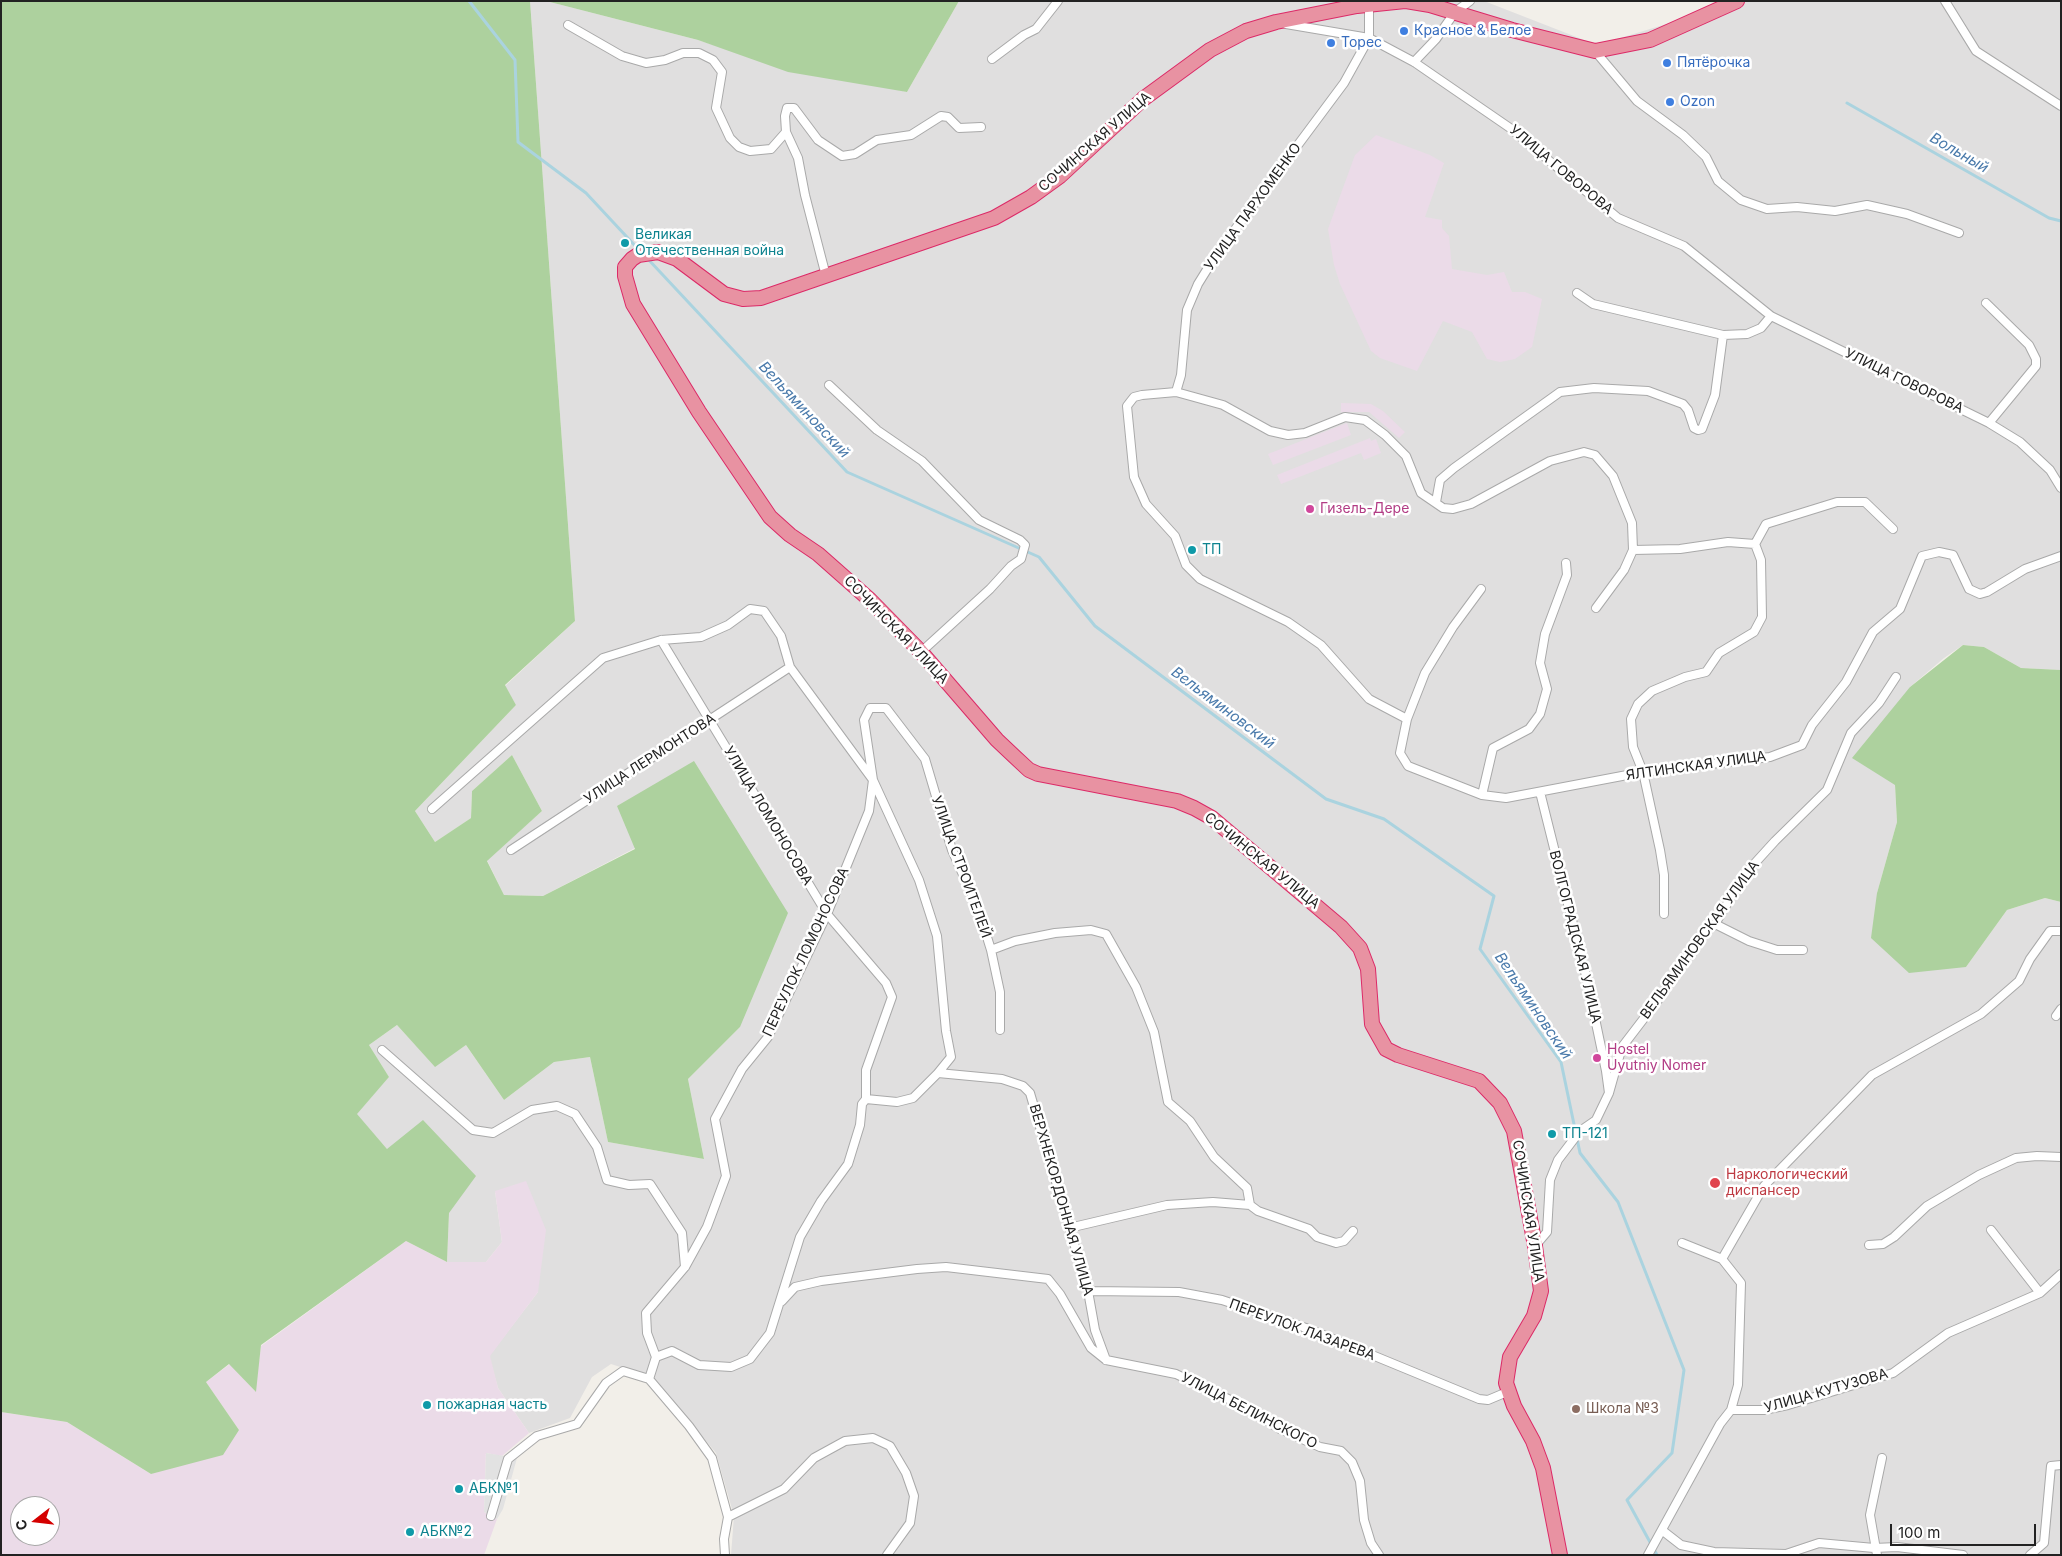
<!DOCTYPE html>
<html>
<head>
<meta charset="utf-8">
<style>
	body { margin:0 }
	#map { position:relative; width:2062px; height:1556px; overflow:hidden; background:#f2efe9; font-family:Inter,sans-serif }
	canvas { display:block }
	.frame { position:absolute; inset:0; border:2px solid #222; pointer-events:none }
	.north { position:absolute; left:10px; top:1496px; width:50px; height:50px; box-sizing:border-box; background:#fff; border:1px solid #a7a7a7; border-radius:50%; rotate:254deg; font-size:14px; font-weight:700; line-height:20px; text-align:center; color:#222 }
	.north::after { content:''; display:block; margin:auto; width:18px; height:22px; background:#d40000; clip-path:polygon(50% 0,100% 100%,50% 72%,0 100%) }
	.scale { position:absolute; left:1890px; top:1524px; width:146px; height:22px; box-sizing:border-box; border:2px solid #222; border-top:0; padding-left:6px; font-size:15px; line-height:18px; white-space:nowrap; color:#222; -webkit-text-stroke:4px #fff; paint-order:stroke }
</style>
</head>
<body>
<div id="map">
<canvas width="2062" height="1556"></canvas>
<div class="frame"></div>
<div class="north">С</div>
<div class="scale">100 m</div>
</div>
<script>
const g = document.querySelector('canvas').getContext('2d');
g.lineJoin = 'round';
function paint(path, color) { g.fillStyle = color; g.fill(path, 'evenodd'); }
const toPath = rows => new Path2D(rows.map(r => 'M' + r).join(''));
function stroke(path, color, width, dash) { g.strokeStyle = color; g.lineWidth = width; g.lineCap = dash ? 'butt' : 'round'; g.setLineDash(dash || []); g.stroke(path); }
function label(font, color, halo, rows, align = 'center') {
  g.font = font + ' Inter,sans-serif'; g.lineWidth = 5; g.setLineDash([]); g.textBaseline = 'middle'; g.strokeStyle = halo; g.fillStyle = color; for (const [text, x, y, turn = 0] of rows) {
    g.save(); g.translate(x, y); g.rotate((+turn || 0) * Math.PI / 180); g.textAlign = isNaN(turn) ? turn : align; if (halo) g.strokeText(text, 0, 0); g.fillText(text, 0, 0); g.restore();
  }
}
paint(toPath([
	[530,1,546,1,698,40,735,52,907,92,959,1,1484,1,1597,45,1693,16,1722,1,2061,1,2061,670,2021,668,1984,647,1963,645,1944,658,1910,687,1895,785,1897,822,1877,893,1966,967,2007,910,2045,898,2061,902,2061,1555,731,1555,734,1516,716,1453,654,1378,611,1364,592,1377,570,1418,529,1433,498,1388,489,1356,538,1292,495,1191,502,1242,486,1262,447,1262,449,1213,387,1149,356,1114,389,1077,369,1045,397,1025,435,1066,466,1045,504,1100,554,1062,590,1057,608,1142,704,1159,688,1079,740,1027,635,848,543,896,504,895,487,860,542,811,512,755,472,791,471,818,435,842,415,811,516,705,505,686,575,621]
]), '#e0dfdf');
paint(toPath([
	[1376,135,1430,155,1444,163,1425,217,1442,220,1442,228,1449,236,1452,269,1487,275,1504,272,1512,292,1525,292,1542,299,1532,347,1515,359,1500,362,1487,359,1472,332,1443,321,1417,371,1380,358,1371,351,1340,284,1334,265,1328,229,1355,155],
	[1341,403,1371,404,1383,411,1405,432,1399,438,1369,412,1341,412],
	[1347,423,1351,435,1273,465,1268,454],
	[1370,438,1371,441,1376,439,1381,453,1364,460,1361,453,1281,484,1277,475],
	[526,1181,546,1230,538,1292,490,1356,498,1388,529,1433,502,1456,486,1453,484,1512,497,1519,484,1555,1,1555,1,1412,67,1422,151,1474,239,1430,206,1382,230,1364,255,1391,261,1346,406,1241,447,1262,486,1262,502,1242,495,1191],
	[20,1506,50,1506,50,1536,20,1536]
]), '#ebdbe8');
paint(toPath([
	[1,1,530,1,575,621,505,685,516,705,415,811,435,842,471,818,472,791,512,755,542,811,487,861,504,895,543,896,635,849,617,806,694,761,788,913,740,1027,688,1079,704,1159,608,1142,590,1057,554,1062,504,1100,466,1045,435,1067,397,1025,369,1045,389,1077,357,1114,387,1149,423,1120,476,1176,449,1213,447,1262,406,1241,261,1345,256,1392,229,1364,206,1382,239,1430,223,1455,151,1474,67,1422,1,1412],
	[546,1,959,1,907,92,788,72,698,40],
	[1963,645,1984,647,2021,668,2061,670,2061,902,2045,898,2007,910,1966,967,1909,973,1871,938,1877,893,1897,822,1895,785,1852,758,1910,687]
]), '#add19e');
paint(toPath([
	[486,1453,517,1458,503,1509,497,1519,484,1512]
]), '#e2e2e2');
stroke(toPath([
	[469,1,515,60,518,142,586,193,639,250],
	[1847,103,2049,218,2061,221],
	[647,258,847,472,1039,557,1095,626,1326,799,1384,819,1494,896,1480,949,1561,1062,1580,1153,1618,1202,1684,1370,1672,1453,1627,1500,1657,1555]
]), '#aad3df', 3);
const street = toPath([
	[1945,1,1976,51,2061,106],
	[1369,4,1369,38,1344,83,1216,255,1198,284,1187,310,1181,375,1176,392,1142,395,1134,397,1127,406,1134,477,1146,504,1175,536,1186,565,1200,579,1288,622,1321,645,1369,699,1407,719],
	[1286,24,1369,38,1414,62,1510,128,1618,218,1684,246,1771,316,1989,423,2020,442,2050,470,2061,488],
	[568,25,622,56,646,63,665,60,683,53,699,53,713,60,722,72,716,108,730,138,739,147,750,151,771,149,786,132],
	[1595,51,1637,101,1683,135,1706,157,1718,181,1741,200,1767,209,1797,207,1835,211,1867,205,1907,214,1959,233],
	[992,59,1024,35,1036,29,1058,1],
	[1414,62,1436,39,1455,12,1470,1],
	[826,276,805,195,798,158,786,132,785,116,787,108,794,108,818,140,842,156,855,154,877,140,911,135,941,116,948,117,959,128,981,127],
	[1577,293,1593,304,1723,335,1747,334,1761,328,1771,316],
	[1986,303,2029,345,2036,359,2036,366,1989,423],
	[829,385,877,430,922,461,979,520,1020,540,1025,545,1021,559,1011,566,990,589,921,652],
	[1176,392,1223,405,1270,431,1288,435,1305,433,1345,417,1365,420,1385,435,1406,456,1421,493,1443,508,1453,509,1471,504,1550,461,1584,452,1595,455,1613,476,1632,523,1633,550,1624,570,1596,608],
	[1436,502,1440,480,1454,468,1560,392,1594,388,1648,391,1683,404,1688,410,1694,428,1698,430,1702,429,1715,395,1723,335],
	[1755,544,1766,524,1837,502,1865,502,1893,529],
	[1633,550,1680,549,1728,542,1755,544,1761,560,1762,617,1754,632,1719,653,1706,672,1685,677,1652,691,1638,704,1631,719,1633,747,1643,772,1660,850,1664,875,1664,914],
	[1481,589,1453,627,1425,673,1407,719,1400,753,1408,766,1482,795,1506,798,1643,772,1770,757,1802,745,1812,725,1846,682,1873,632,1900,609,1922,556,1939,552,1953,555,1969,589,1980,594,1987,592,2025,569,2061,556],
	[1482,795,1493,748,1529,729,1540,714,1547,689,1540,663,1545,634,1567,575,1566,563],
	[432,809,603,658,661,640,701,637,728,625,750,609,764,611,781,636,790,667,873,780,919,880,937,936,946,1031,951,1057,938,1073,1002,1079,1023,1086,1030,1093,1088,1291,1095,1330,1106,1360],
	[511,850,790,667],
	[1715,924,1749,941,1777,950,1803,950],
	[991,950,1015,941,1055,933,1091,930,1106,934,1136,987,1154,1032,1168,1102,1190,1121,1214,1157,1247,1188,1250,1205],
	[2056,1016,2061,1009],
	[382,1050,473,1130,493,1133,532,1110,557,1106,575,1114,597,1147,607,1180,629,1185,650,1184,682,1233,685,1267],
	[1609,1093,1622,1047,1658,1000,1699,939,1715,924,1745,874,1775,841,1827,790,1851,733,1879,703,1896,677],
	[866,1099,897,1102,913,1098,938,1073],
	[1069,1228,1167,1205,1213,1202,1250,1205,1258,1211,1309,1229,1317,1237,1336,1243,1344,1241,1353,1231],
	[1991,1230,2040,1293],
	[1869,1245,1883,1244,1894,1237,1927,1206,1979,1175,2016,1158,2037,1156,2061,1157],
	[1535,1246,1547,1232,1550,1180,1558,1160,1580,1131,1596,1120,1609,1093,1606,1071,1587,980,1540,792],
	[1722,1259,1764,1186,1872,1075,1981,1014,2019,981,2030,959,2050,931,2061,931],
	[1088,1291,1179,1292,1222,1300,1309,1329,1479,1399,1488,1400,1507,1392],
	[782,1301,795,1287,821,1281,917,1269,946,1267,1048,1279,1060,1294,1091,1348,1106,1360,1176,1374,1243,1406,1280,1429,1320,1447,1341,1451,1352,1462,1360,1481,1364,1520,1371,1543,1379,1555],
	[656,1357,647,1333,646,1313,685,1267,707,1227,726,1176,715,1119,742,1069,768,1037,827,914,869,811,873,780,864,720,870,708,886,708,925,759,952,850,978,908,991,950,1000,992,1000,1030],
	[649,1379,656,1357,672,1351,699,1365,731,1367,750,1359,770,1333,800,1237,821,1201,848,1164,860,1125,862,1104,866,1099,866,1070,892,997,886,983,827,914,661,640],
	[1731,1410,1764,1410,1788,1405,1893,1373,1948,1333,2040,1293,2061,1274],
	[491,1516,508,1459,537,1436,577,1424,606,1383,623,1371,649,1379,689,1426,712,1458,728,1517,724,1539,725,1555],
	[728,1517,784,1489,814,1458,845,1441,873,1438,890,1446,906,1473,914,1496,910,1523,887,1555],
	[1663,1531,1681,1545,1714,1552,1786,1554,1819,1543,1874,1548,1897,1547,1963,1555],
	[1648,1555,1720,1424,1731,1410,1738,1385,1741,1283,1722,1259,1682,1243],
	[1877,1555,1870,1515,1882,1458],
	[2030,1555,2044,1543,2051,1466,2061,1465]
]);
const highway = toPath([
	[1405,1,1357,6,1276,22,1246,31,1210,50,1143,99,1060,176,1031,197,994,218,761,298,743,299,724,294,677,259,658,252,638,255,632,259,625,267,625,276,633,304,699,412,770,517,790,535,818,554,870,600,921,652,997,740,1015,757,1029,770,1038,774,1177,801,1194,808,1212,818,1341,927,1360,948,1368,969,1372,1024,1386,1049,1398,1055,1479,1081,1500,1103,1514,1131,1535,1246,1541,1291,1534,1316,1510,1357,1506,1383,1514,1406,1533,1441,1543,1468,1560,1555],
	[1406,1,1430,5,1512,30,1595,51,1650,40,1737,1]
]);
stroke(street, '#a9a9a9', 10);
stroke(highway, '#dc2a67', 16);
stroke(street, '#fff', 8);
stroke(highway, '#e892a2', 14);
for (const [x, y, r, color] of [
	[1404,31,5,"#3f7fe0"],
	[1331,43,5,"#3f7fe0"],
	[1667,63,5,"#3f7fe0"],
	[1670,102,5,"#3f7fe0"],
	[625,243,5,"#0f9aa8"],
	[1310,509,5,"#d1479c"],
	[1192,550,5,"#0f9aa8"],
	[1597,1058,5,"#d1479c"],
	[1552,1134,5,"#0f9aa8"],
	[1715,1183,6,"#e0444e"],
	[427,1405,5,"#0f9aa8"],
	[1576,1409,5,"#8d6e63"],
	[459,1489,5,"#0f9aa8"],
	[410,1532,5,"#0f9aa8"]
]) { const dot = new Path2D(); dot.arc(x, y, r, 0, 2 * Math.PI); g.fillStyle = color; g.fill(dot); stroke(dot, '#fff', 2); }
label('14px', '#366cbe', '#fff', [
	["Красное & Белое",1414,31],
	["Торес",1341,43],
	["Пятёрочка",1677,63],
	["Ozon",1680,102]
], 'left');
label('14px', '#222', '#fff', [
	["СОЧИНСКАЯ УЛИЦА",1095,142,-41],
	["УЛИЦА ГОВОРОВА",1561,170,40],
	["УЛИЦА ПАРХОМЕНКО",1253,207,-54],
	["УЛИЦА ГОВОРОВА",1904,381,26],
	["СОЧИНСКАЯ УЛИЦА",896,630,46],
	["УЛИЦА ЛЕРМОНТОВА",650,759,-33],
	["ЯЛТИНСКАЯ УЛИЦА",1696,766,-8],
	["УЛИЦА ЛОМОНОСОВА",768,816,59],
	["СОЧИНСКАЯ УЛИЦА",1262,861,39],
	["УЛИЦА СТРОИТЕЛЕЙ",961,867,70],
	["ВОЛГОГРАДСКАЯ УЛИЦА",1575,937,76],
	["ВЕЛЬЯМИНОВСКАЯ УЛИЦА",1700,940,-54],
	["ПЕРЕУЛОК ЛОМОНОСОВА",806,952,-65],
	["ВЕРХНЕКОРДОННАЯ УЛИЦА",1061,1200,74],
	["СОЧИНСКАЯ УЛИЦА",1528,1211,81],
	["ПЕРЕУЛОК ЛАЗАРЕВА",1302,1330,20],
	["УЛИЦА КУТУЗОВА",1826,1391,-16],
	["УЛИЦА БЕЛИНСКОГО",1249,1411,27]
]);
label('14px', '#0d838f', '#fff', [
	["Великая",635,235],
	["Отечественная война",635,251],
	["ТП",1202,550],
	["ТП-121",1562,1134],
	["пожарная часть",437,1405],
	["АБК№1",469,1489],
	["АБК№2",420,1532]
], 'left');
label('14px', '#b23c85', '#fff', [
	["Гизель-Дере",1320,509],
	["Hostel",1607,1050],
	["Uyutniy Nomer",1607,1066]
], 'left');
label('14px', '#be3a42', '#fff', [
	["Наркологический",1726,1175],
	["диспансер",1726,1191]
], 'left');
label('14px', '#785e54', '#fff', [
	["Школа №3",1586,1409]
], 'left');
label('italic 15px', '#4a7aab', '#fff', [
	["Вольный",1959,153,30],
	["Вельяминовский",804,410,47],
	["Вельяминовский",1223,708,37],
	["Вельяминовский",1533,1006,56]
]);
</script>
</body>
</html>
